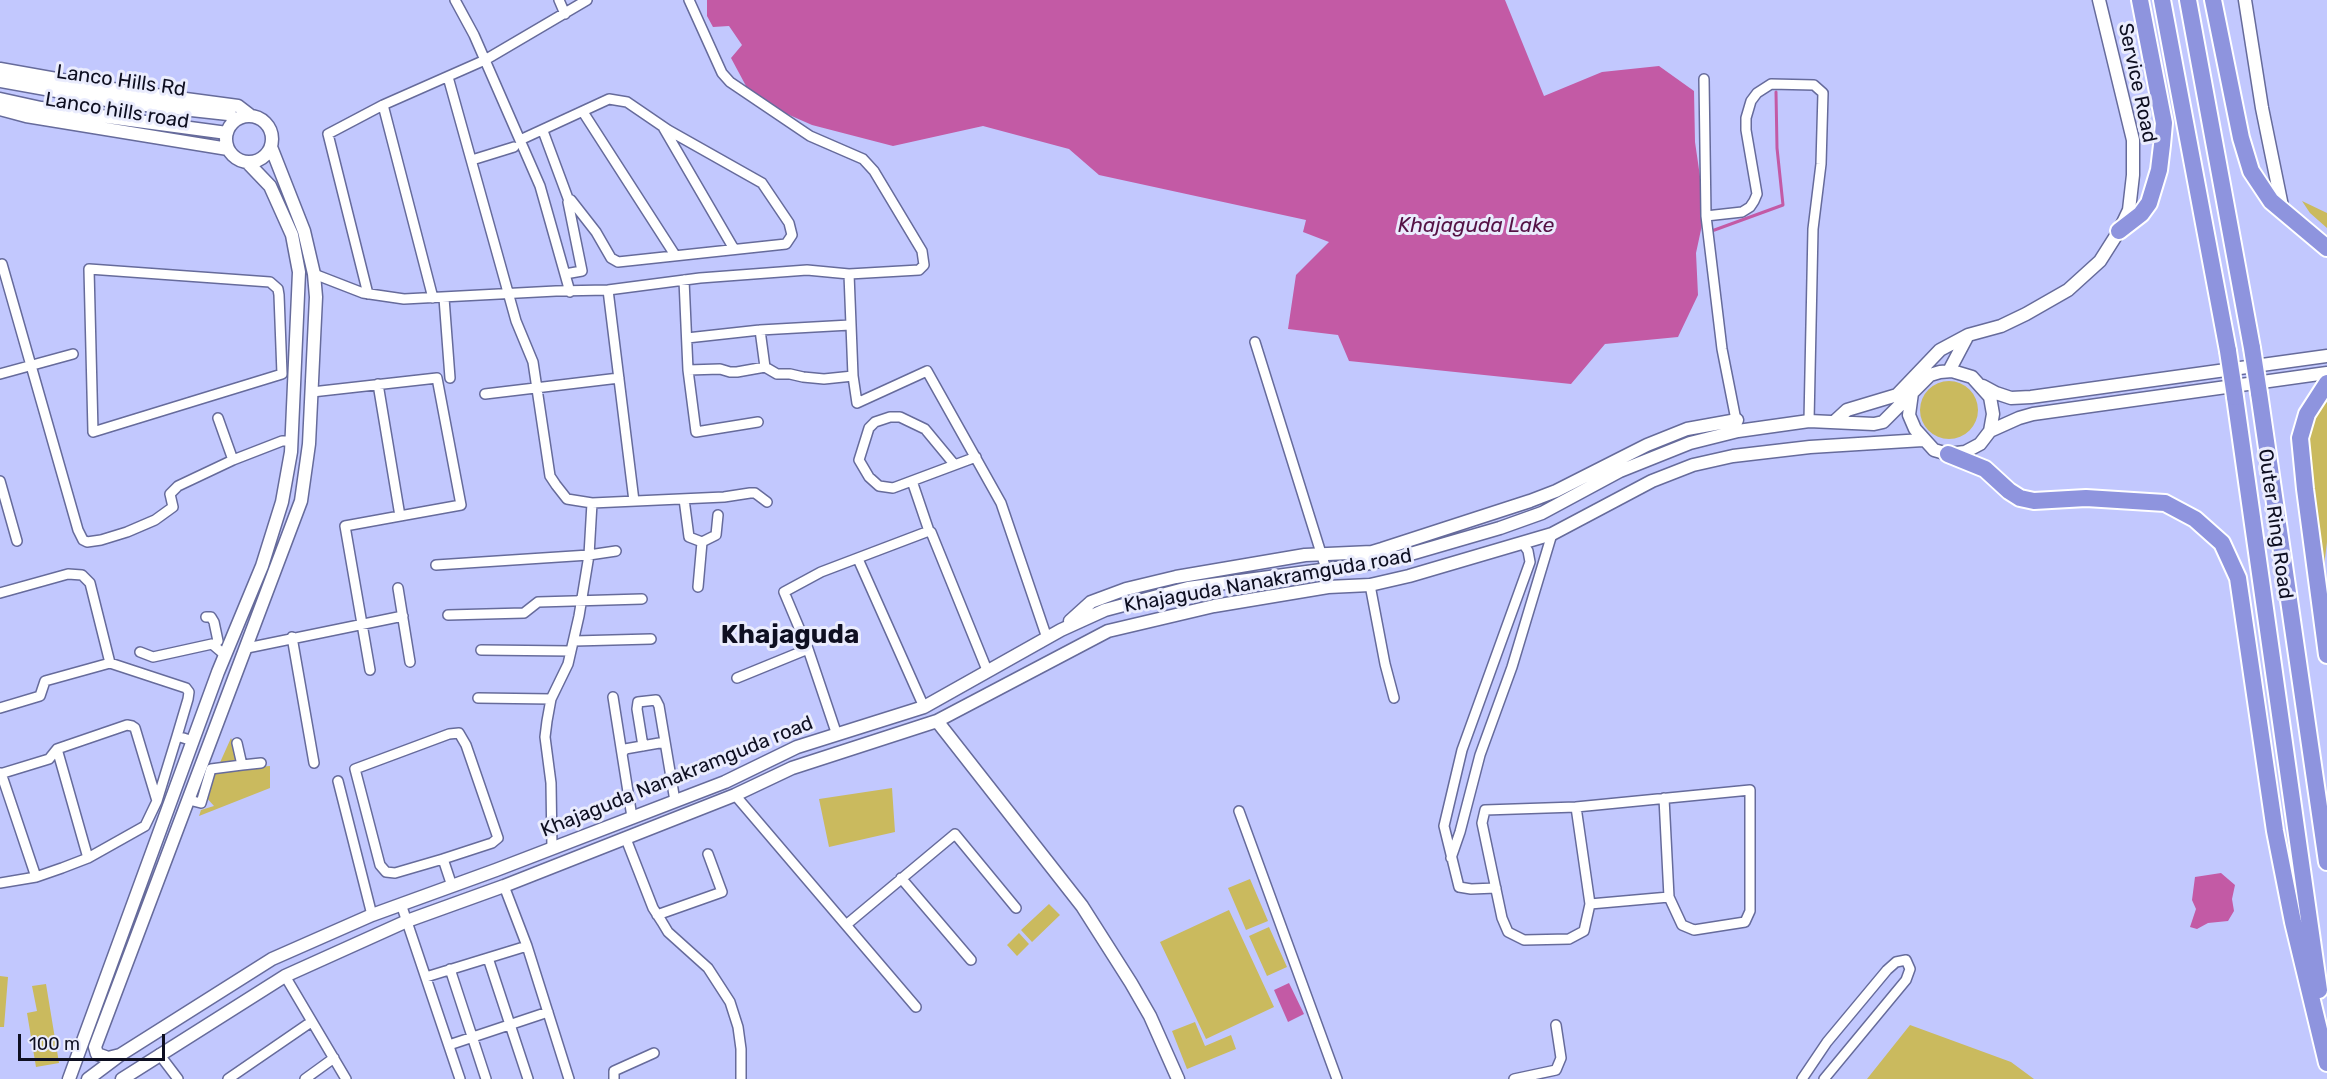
<!DOCTYPE html>
<html>
<head>
<meta charset="utf-8">
<style>
	body { margin:0 }
	#map { position:relative; width:2327px; height:1079px; overflow:hidden; background:#c2c8fe; font-family:Rubik,sans-serif }
	canvas { display:block }
	.scale { position:absolute; left:18px; top:1034px; width:147px; height:27px; box-sizing:border-box; border:3px solid #0e0f21; border-top:0; padding-left:8px; font-size:18px; line-height:21px; white-space:nowrap; color:#0e0f21; -webkit-text-stroke:4px #eaecfd; paint-order:stroke }
</style>
</head>
<body>
<div id="map">
<canvas width="2327" height="1079"></canvas>
<div class="scale">100 m</div>
</div>
<script>
const g = document.querySelector('canvas').getContext('2d');
g.lineJoin = 'round';
function paint(path, color) { g.fillStyle = color; g.fill(path, 'evenodd'); }
const toPath = rows => new Path2D(rows.map(r => 'M' + r).join(''));
function stroke(path, color, width, dash) { g.strokeStyle = color; g.lineWidth = width; g.lineCap = dash ? 'butt' : 'round'; g.setLineDash(dash || []); g.stroke(path); }
function label(font, color, halo, rows, align = 'center') {
  g.font = font + ' Rubik,sans-serif'; g.lineWidth = 6; g.setLineDash([]); g.textBaseline = 'middle'; g.strokeStyle = halo; g.fillStyle = color; for (const [text, x, y, turn = 0] of rows) {
    g.save(); g.translate(x, y); g.rotate((+turn || 0) * Math.PI / 180); g.textAlign = isNaN(turn) ? turn : align; if (halo) g.strokeText(text, 0, 0); g.fillText(text, 0, 0); g.restore();
  }
}
paint(toPath([
	[2302,201,2327,213,2327,228,2310,213],
	'1920 410a29 29 0 1 1 58 0a29 29 0 1 1-58 0Z',
	[2327,402,2327,542,2323,574,2304,450,2308,432,2319,406],
	[231,738,245,768,270,766,270,788,199,816,201,810,214,806,205,796],
	[892,788,895,832,829,847,819,799],
	[1250,879,1268,921,1246,930,1228,888],
	[1049,904,1060,915,1032,942,1021,930],
	[1229,910,1274,1007,1206,1039,1160,942],
	[1269,927,1287,967,1267,976,1249,936],
	[1019,933,1029,944,1017,956,1007,945],
	[0,976,8,977,4,1027,0,1027],
	[46,984,59,1063,36,1067,27,1013,37,1011,32,986],
	[1195,1022,1205,1046,1231,1035,1236,1049,1187,1069,1172,1031],
	[1910,1025,2011,1062,2034,1079,1867,1079]
]), '#caba5e');
paint(toPath([
	[707,0,1505,0,1544,96,1602,72,1659,66,1694,91,1695,142,1705,211,1696,253,1698,295,1678,337,1605,344,1571,384,1349,361,1338,335,1288,329,1296,275,1329,242,1303,232,1306,220,1099,175,1069,149,983,126,893,146,812,125,753,99,731,58,742,45,729,26,713,27,707,16],
	[2221,873,2235,885,2232,899,2234,911,2228,921,2208,923,2197,929,2190,927,2196,909,2192,900,2195,877],
	[1289,983,1304,1014,1288,1022,1274,990]
]), '#c35aa5');
stroke(toPath([
	[1709,232,1783,205,1777,148,1776,92]
]), '#c35aa5', 3);
const street = toPath([
	[455,0,474,35,540,186,570,292],
	[559,0,565,14],
	[448,77,516,321,533,362,550,476,556,485,567,499,592,503,724,497,750,493,755,493,767,502],
	[1704,79,1706,216,1742,212,1750,207,1754,201,1757,194,1746,130,1746,118,1751,101,1757,93,1771,84,1814,85,1823,93,1821,164,1813,229,1809,421],
	[383,105,433,298],
	[583,112,675,255],
	[663,127,734,249],
	[543,131,569,201],
	[520,140,609,99,627,102,668,130,762,183,789,223,792,235,786,244,618,262,611,258,596,232,571,200,568,202,582,271,565,274],
	[472,160,514,147],
	[1706,216,1722,349,1737,425],
	[2,264,78,530,83,540,87,542,101,540,127,532,155,520,173,507,170,494,178,486,233,460,282,441,291,441],
	[89,269,270,282,278,289,279,295,282,374,93,432,89,269],
	[314,274,363,293,404,299,556,291,608,290,700,278,807,270,849,274,919,270,924,265,922,251,874,171,863,159,810,136,730,82,722,73,689,0],
	[849,274,853,376,857,403,927,371,1001,503,1047,638],
	[684,280,688,370,696,432,758,422],
	[608,290,634,501],
	[368,294,328,134,383,105,485,60,587,0],
	[444,298,450,378],
	[687,338,760,330],
	[1255,342,1326,569],
	[765,367,760,330,850,325],
	[688,370,720,369,730,372,737,372,765,367,777,374,790,374,803,377,824,379,853,376],
	[0,374,73,354],
	[312,392,437,378,461,505,400,516],
	[485,394,619,378],
	[218,418,233,460],
	[954,464,925,429,900,417,890,417,875,422,869,428,859,460,869,477,879,486,893,488,976,457],
	[0,481,17,541],
	[912,481,929,531,931,532,987,670],
	[684,499,689,537,702,542],
	[858,559,924,707],
	[436,565,589,555,616,551],
	[1370,585,1385,664,1394,698],
	[698,587,702,542,716,535,718,515],
	[398,588,410,662],
	[0,593,68,574,82,575,90,583,110,663,186,688,189,692,188,699,177,736,193,741],
	[448,615,524,613,538,602,642,599],
	[206,617,211,617,214,622,218,641],
	[292,637,314,763],
	[574,641,651,639],
	[247,648,403,616],
	[481,650,571,651],
	[140,652,153,657,212,644,225,655],
	[370,670,345,526,400,516,378,384],
	[737,678,808,649],
	[613,697,622,754],
	[478,698,551,699],
	[0,708,40,696,45,681,110,663],
	[837,735,808,649,784,592,821,572,929,531],
	[643,746,637,709,638,702,656,700,659,706,675,801],
	[57,749,88,858],
	[242,765,261,763],
	[1,773,36,877],
	[0,774,49,759,57,749,127,725,132,726,135,728,157,801],
	[338,781,372,915],
	[735,795,916,1007],
	[189,800,201,803,211,769,242,765,237,743],
	[1576,807,1750,790,1750,911,1745,922,1694,930,1682,925,1669,897,1664,798],
	[1239,811,1337,1079],
	[632,817,622,754,625,749,665,742],
	[626,839,653,908,662,922,668,932,708,968,730,1002,738,1027,741,1049,741,1079],
	[552,848,551,783,545,737,547,721,551,699,568,664,579,616,589,555,592,503],
	[1451,858,1460,832,1480,755,1512,667,1552,534],
	[443,859,492,843,498,838,466,745,459,733,449,734,355,769,380,865,386,872,395,873,443,859,452,886],
	[901,878,971,960],
	[0,883,36,877,62,868,88,858,145,826,157,801,177,736],
	[504,886,527,946,569,1079],
	[1459,887,1444,826,1462,750,1530,562,1528,551,1522,542],
	[1459,887,1471,889,1496,888],
	[401,904,460,1079],
	[1590,904,1584,931,1569,939,1524,940,1508,932,1502,918,1482,823,1485,810,1576,807,1590,904,1669,897],
	[657,915,722,892,708,854],
	[846,925,955,834,1016,908],
	[488,958,528,1079],
	[450,969,486,1079],
	[285,976,346,1079],
	[426,977,527,946],
	[449,1045,548,1012],
	[159,1054,178,1079],
	[228,1079,311,1022],
	[305,1079,334,1058],
	[614,1079,614,1071,654,1053],
	[1514,1079,1556,1070,1561,1058,1556,1025],
	[1802,1079,1827,1042,1887,970,1896,962,1906,960,1910,969,1906,980,1824,1079]
]);
const secondary = toPath([
	[2245,0,2262,108,2283,211],
	[0,69,118,90,238,106,251,116],
	[0,81,118,102,228,114,236,120],
	[0,99,41,108,227,133],
	[0,109,26,116,228,149],
	'226 139a23 23 0 1 1 46 0a23 23 0 1 1-46 0Z',
	[1949,371,1968,335,2001,326,2026,314,2068,290,2100,261,2119,231,2129,210,2133,175,2133,140,2099,0],
	[1983,386,1996,393,2011,398,2031,397,2327,356],
	[1834,422,1847,410,1897,395,1940,350,1968,335],
	[1990,431,1993,414,1990,397,1972,377,1952,371,1940,372,1930,375,1912,393,1909,415,1915,429,1934,450,1948,454,1965,452,1980,444,1990,431,2019,418,2033,414,2327,373],
	[1070,621,1091,602,1126,589,1176,577,1305,555,1372,552,1382,549,1530,501,1556,491,1647,445,1687,429,1737,420],
	[937,721,1082,906,1131,983,1150,1016,1178,1079],
	[120,1055,108,1058,97,1054,95,1047,301,501,309,444,316,297,314,274,304,231,271,147],
	[69,1079,218,672,262,566,282,502,291,452,299,272,292,235,270,186,247,162],
	[88,1079,120,1055,272,959,372,915,496,870,725,782,797,747,924,707,1061,630,1105,610,1188,588,1366,564,1407,555,1500,528,1542,513,1620,471,1690,443,1738,431,1809,421,1874,424,1883,422,1912,393],
	[122,1079,285,976,407,921,504,886,735,795,792,768,937,721,1108,631,1214,606,1328,587,1370,585,1409,576,1552,534,1652,481,1693,465,1733,456,1810,447,1923,440]
]);
const highway = toPath([
	[2162,0,2228,351],
	[2188,0,2252,348],
	[2213,0,2241,138,2251,171,2271,201,2327,248],
	[2119,231,2141,214,2149,203,2159,170,2162,145,2164,123,2140,0],
	[2327,383,2307,414,2300,438,2305,489,2327,655],
	[2259,393,2327,862],
	[2235,397,2319,990],
	[1948,454,1985,469,2009,491,2020,498,2034,501,2086,498,2165,503,2195,519,2222,543,2238,578,2275,831,2293,922,2327,1063]
]);
stroke(street, '#666b9b', 12);
stroke(secondary, '#666b9b', 15);
stroke(highway, '#fff', 20);
stroke(street, '#fff', 9);
stroke(secondary, '#fff', 12);
stroke(highway, '#8e94de', 16);
const highwayBridge = toPath([
	[2252,348,2259,393],
	[2228,351,2235,397]
]);
stroke(highwayBridge, '#fff', 20, []);
stroke(highwayBridge, '#8e94de', 16);
label('20px', '#0e0f21', '#eaecfd', [
	["Lanco Hills Rd",121,81,8],
	["Service Road",2137,83,78],
	["Lanco hills road",117,111,9],
	["Outer Ring Road",2275,524,82],
	["Khajaguda Nanakramguda road",1268,581,-10],
	["Khajaguda Nanakramguda road",677,777,-22]
]);
label('italic 21px', '#551245', '#eaecfd', [
	["Khajaguda Lake",1476,226]
]);
label('bold 26px', '#0e0f21', '#eaecfd', [
	["Khajaguda",790,635]
]);
</script>
</body>
</html>
